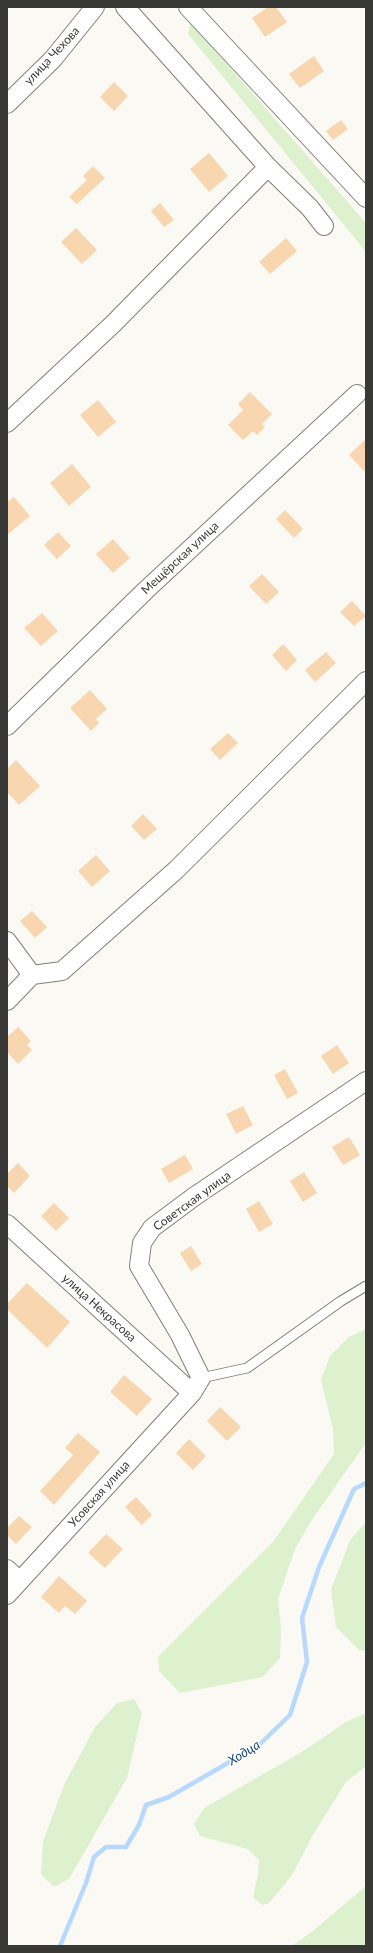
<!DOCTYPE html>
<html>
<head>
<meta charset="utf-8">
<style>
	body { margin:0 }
	#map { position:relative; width:373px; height:1953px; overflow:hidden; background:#fbf9f3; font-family:Lato,sans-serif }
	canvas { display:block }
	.frame { position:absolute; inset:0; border:8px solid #383836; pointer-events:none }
</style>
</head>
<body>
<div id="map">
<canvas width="373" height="1953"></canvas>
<div class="frame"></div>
</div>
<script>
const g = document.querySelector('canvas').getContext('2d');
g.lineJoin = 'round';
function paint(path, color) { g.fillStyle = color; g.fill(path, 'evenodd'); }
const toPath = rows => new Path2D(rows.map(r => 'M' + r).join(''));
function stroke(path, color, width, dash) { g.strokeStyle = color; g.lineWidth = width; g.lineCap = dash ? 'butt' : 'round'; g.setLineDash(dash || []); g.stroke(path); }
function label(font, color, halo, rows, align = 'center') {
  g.font = font + ' Lato,sans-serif'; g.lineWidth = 3; g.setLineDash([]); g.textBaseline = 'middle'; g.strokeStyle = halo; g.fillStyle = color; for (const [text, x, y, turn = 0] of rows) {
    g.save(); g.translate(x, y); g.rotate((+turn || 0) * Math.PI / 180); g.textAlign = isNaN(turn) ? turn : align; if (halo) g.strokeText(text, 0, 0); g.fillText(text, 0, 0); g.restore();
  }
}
paint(toPath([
	[190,24,198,31,366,223,366,252,188,34],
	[366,1329,366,1443,311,1521,295,1549,278,1599,281,1630,280,1658,263,1677,180,1693,159,1671,158,1657,273,1542,334,1454,333,1429,321,1380,330,1356,349,1337],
	[366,1522,366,1651,359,1650,336,1627,331,1590,350,1540],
	[134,1699,142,1713,127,1778,69,1879,54,1887,41,1874,43,1841,65,1783,95,1727,117,1703],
	[366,1713,366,1766,346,1782,314,1833,292,1875,269,1903,262,1905,253,1897,258,1875,259,1860,248,1849,200,1836,194,1824,204,1808,300,1753,346,1722],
	[366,1886,366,1946,292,1946,314,1930]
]), '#ddf1cf');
stroke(toPath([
	[60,1946,86,1883,94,1857,106,1847,126,1847,139,1825,146,1805,169,1797,259,1745,290,1715,307,1662,302,1618,319,1567,354,1489,366,1483]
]), '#b7d9fd', 4.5);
paint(toPath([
	[268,7,276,7,287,22,265,37,252,18],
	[314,56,324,71,300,88,289,74],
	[114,82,128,96,114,111,100,97],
	[341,120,348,129,333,140,326,131],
	[209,153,228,176,209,192,190,169],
	[93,166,105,178,77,204,69,197,87,180,83,176],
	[160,203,174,220,164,227,151,211],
	[76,228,97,250,82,264,61,242],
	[286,238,297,251,270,274,259,262],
	[250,392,272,414,262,424,265,427,257,435,253,431,243,440,228,425,243,410,238,404],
	[98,400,116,422,98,437,80,415],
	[366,439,366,473,349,455],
	[72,464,91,487,69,506,50,483],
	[14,497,30,516,7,535,7,502],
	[285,510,303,529,294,538,276,519],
	[58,532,71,546,57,559,44,545],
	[113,539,130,558,113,573,96,554],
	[262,574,279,592,266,604,249,586],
	[352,601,366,616,354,626,340,612],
	[42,613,58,631,41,646,24,628],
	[283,644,297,660,286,671,272,655],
	[326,652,336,663,315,682,305,670],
	[90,690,107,709,96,719,99,723,91,731,70,708],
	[228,733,238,743,220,760,210,749],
	[16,760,40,786,19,805,7,792,7,769],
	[143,814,157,829,144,840,131,826],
	[96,855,110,871,92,887,78,871],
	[32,911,47,927,35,938,20,921],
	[18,1027,31,1041,27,1045,32,1050,18,1064,7,1052,7,1037],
	[337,1045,349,1063,333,1074,321,1056],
	[285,1069,298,1093,287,1099,274,1075],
	[243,1106,253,1125,236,1134,226,1114],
	[349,1137,360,1155,343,1165,332,1147],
	[185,1155,193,1169,169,1183,161,1169],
	[18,1163,30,1176,14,1193,7,1186,7,1174],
	[304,1172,317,1193,303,1202,290,1181],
	[259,1201,273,1224,259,1232,246,1209],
	[54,1203,69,1218,56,1231,41,1216],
	[191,1246,202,1264,191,1271,180,1253],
	[27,1283,70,1322,47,1348,7,1309,7,1304],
	[124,1375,152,1399,137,1416,110,1392],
	[220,1407,241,1427,227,1441,207,1421],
	[78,1433,100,1452,54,1505,40,1491,73,1455,65,1448],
	[189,1439,206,1456,193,1470,176,1453],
	[136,1497,152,1515,142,1525,125,1507],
	[19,1516,32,1527,16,1544,7,1535,7,1528],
	[106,1534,123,1549,105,1568,88,1553],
	[59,1576,87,1601,75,1614,65,1606,59,1613,41,1597]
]), '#f7d6b0');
const lane = toPath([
	[201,1378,247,1368,341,1301,366,1286]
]);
const street = toPath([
	[125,7,268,167,310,208,324,226],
	[188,7,366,198],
	[7,104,53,59,95,7],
	[7,423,113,324,268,167],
	[7,726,146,590,357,394],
	[7,941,32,975],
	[7,1001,32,975,62,971,176,870,366,681],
	[7,1224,192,1393],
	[7,1569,20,1581],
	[7,1595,192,1393,201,1378,180,1335,139,1266,142,1243,152,1228,195,1196,366,1081]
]);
stroke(lane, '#817f7a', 11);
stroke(street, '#817f7a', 20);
stroke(lane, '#fff', 9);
stroke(street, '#fff', 18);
label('12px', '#383836', '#fff', [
	["улица Чехова",52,56,-47],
	["Мещёрская улица",180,558,-43],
	["Советская улица",192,1201,-36],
	["улица Некрасова",99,1308,42],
	["Усовская улица",99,1494,-48]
]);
label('italic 13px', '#174673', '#fff', [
	["Ходца",244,1753,-32]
]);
</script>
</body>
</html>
